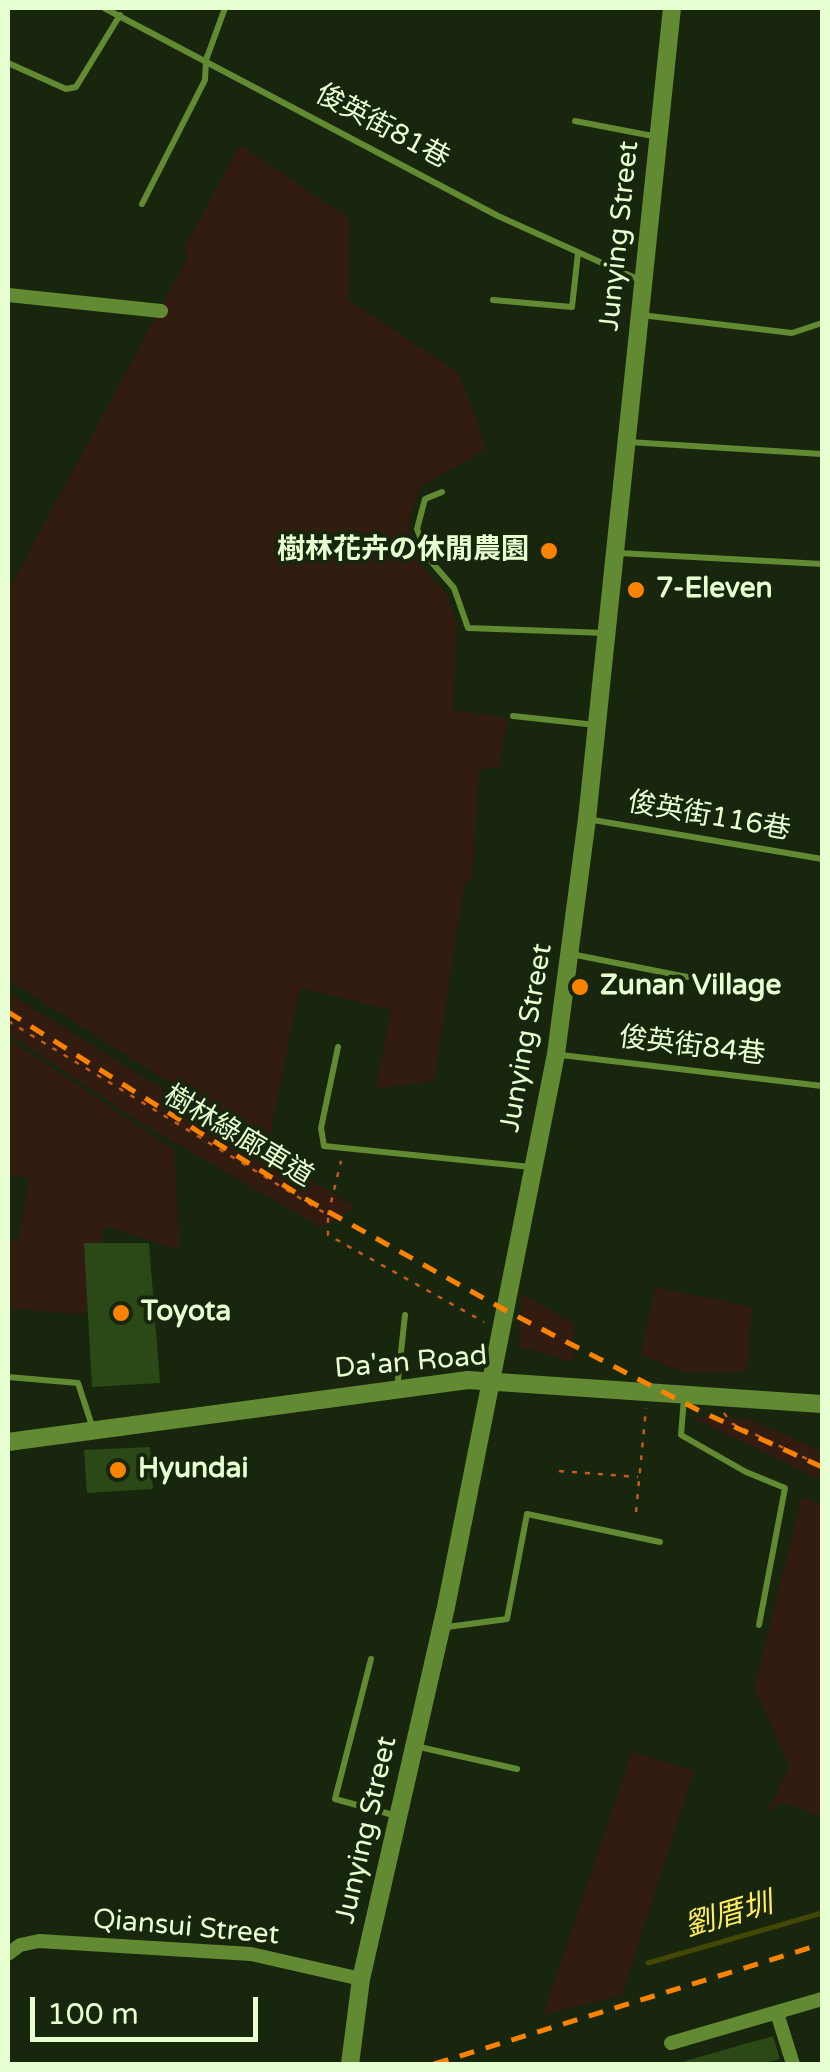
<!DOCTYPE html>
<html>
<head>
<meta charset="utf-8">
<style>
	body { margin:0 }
	#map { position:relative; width:830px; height:2072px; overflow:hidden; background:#17260c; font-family:"Varela Round",sans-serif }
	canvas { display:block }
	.frame { position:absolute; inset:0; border:10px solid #e7ffd1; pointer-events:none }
	.scale { position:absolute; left:30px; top:1997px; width:228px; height:45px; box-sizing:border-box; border:5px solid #e7ffd1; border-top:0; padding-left:12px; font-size:30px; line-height:35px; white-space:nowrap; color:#e7ffd1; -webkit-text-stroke:8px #17260c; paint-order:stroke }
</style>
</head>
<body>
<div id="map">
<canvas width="830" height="2072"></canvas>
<div class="frame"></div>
<div class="scale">100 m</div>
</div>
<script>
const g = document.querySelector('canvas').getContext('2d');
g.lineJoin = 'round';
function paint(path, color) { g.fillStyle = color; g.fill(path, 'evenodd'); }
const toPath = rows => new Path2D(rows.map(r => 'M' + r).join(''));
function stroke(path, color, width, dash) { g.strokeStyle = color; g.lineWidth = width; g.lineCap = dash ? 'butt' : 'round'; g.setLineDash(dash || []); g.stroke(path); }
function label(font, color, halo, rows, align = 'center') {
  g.font = font + ' "Varela Round","Noto Sans TC","Noto Sans JP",sans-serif'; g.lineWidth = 8; g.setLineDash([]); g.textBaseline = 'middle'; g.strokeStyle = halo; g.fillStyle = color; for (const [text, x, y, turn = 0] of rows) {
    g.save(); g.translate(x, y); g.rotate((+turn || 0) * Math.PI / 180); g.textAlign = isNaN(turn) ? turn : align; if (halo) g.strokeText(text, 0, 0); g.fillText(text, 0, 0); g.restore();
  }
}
paint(toPath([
	[240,145,350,219,348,300,459,373,487,449,420,487,408,521,419,563,446,593,457,623,453,710,508,718,499,767,479,770,472,879,464,885,434,1081,376,1088,391,1010,300,988,268,1145,8,980,8,591,188,257,184,247],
	[8,993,295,1171,355,1207,322,1228,141,1123,8,1033],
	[8,1038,174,1150,180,1250,105,1226,84,1315,8,1308,8,1240,18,1240,29,1179,8,1174],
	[655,1287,752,1307,746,1372,682,1372,641,1354],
	[522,1294,574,1323,573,1362,519,1346],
	[715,1416,751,1420,822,1451,822,1480,691,1417],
	[802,1497,822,1505,822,1817,781,1802,766,1813,790,1767,754,1688],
	[632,1752,694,1771,622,1995,543,2015]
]), '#311c0f');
stroke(toPath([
	[648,1963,822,1913]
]), '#434705', 5);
paint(toPath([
	[84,1243,149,1243,160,1383,92,1387],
	[150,1447,153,1489,87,1493,84,1450],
	[773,2036,780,2059,760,2064,685,2064,685,2061]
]), '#2a4917');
stroke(toPath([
	[8,1021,328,1215,328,1235,484,1322],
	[328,1215,341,1161],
	[724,1413,731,1423,822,1466],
	[559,1471,638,1477],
	[636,1512,646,1408]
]), '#c25c23', 2.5, [5, 8]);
stroke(toPath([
	[104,8,498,216,642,281],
	[8,63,66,89,76,87,120,15],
	[575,121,658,137],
	[142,204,205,80,206,60,225,8],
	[493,300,572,307,578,253],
	[641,315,792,333,822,323],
	[628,442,822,454],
	[442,492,425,499,417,529,428,558,454,588,468,628,605,633],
	[619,553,822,564],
	[513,716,596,725],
	[587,819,822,859],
	[571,954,687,977],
	[338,1047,321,1128,324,1146,531,1167],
	[561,1055,822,1086],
	[8,1377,78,1383,93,1429],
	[397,1389,405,1315],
	[684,1398,681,1435,746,1472,785,1488,759,1625],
	[447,1627,507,1619,527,1514,660,1542],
	[371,1659,335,1799,397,1816],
	[415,1746,517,1769]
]), '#628a33', 6);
stroke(toPath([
	[8,295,161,311],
	[8,1954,20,1945,39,1941,251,1954,361,1979],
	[777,2013,793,2064],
	[671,2043,822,1999]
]), '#628a33', 14);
stroke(toPath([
	[8,1442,468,1380,822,1404],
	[350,2064,361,1979,446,1607,556,1054,587,819,672,8]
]), '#628a33', 18);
stroke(toPath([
	[8,1012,309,1201,503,1309,698,1410,822,1467],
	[434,2064,822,1944]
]), '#fc8300', 5, [15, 12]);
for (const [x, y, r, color] of [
	[549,551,10,"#fc8300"],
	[636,590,10,"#fc8300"],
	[580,987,10,"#fc8300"],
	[121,1313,10,"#fc8300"],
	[118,1470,10,"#fc8300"]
]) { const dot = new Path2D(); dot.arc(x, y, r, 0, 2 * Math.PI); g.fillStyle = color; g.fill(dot); stroke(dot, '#17260c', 4); }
label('28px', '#e7ffd1', '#17260c', [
	["俊英街81巷",382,127,28],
	["Junying Street",620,236,-84],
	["俊英街116巷",709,817,10],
	["Junying Street",527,1038,-80],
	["俊英街84巷",692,1047,7],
	["樹林綠廊車道",238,1137,31],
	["Da'an Road",411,1363,-5],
	["Junying Street",367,1830,-77],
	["Qiansui Street",186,1928,5]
]);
label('bold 28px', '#e7ffd1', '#17260c', [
	["樹林花卉の休閒農園",529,551,"right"],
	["7-Eleven",656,590],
	["Zunan Village",600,987],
	["Toyota",141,1313],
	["Hyundai",138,1470]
], 'left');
label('italic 30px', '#ffec5f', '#17260c', [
	["劉厝圳",729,1916,-16]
]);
</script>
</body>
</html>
